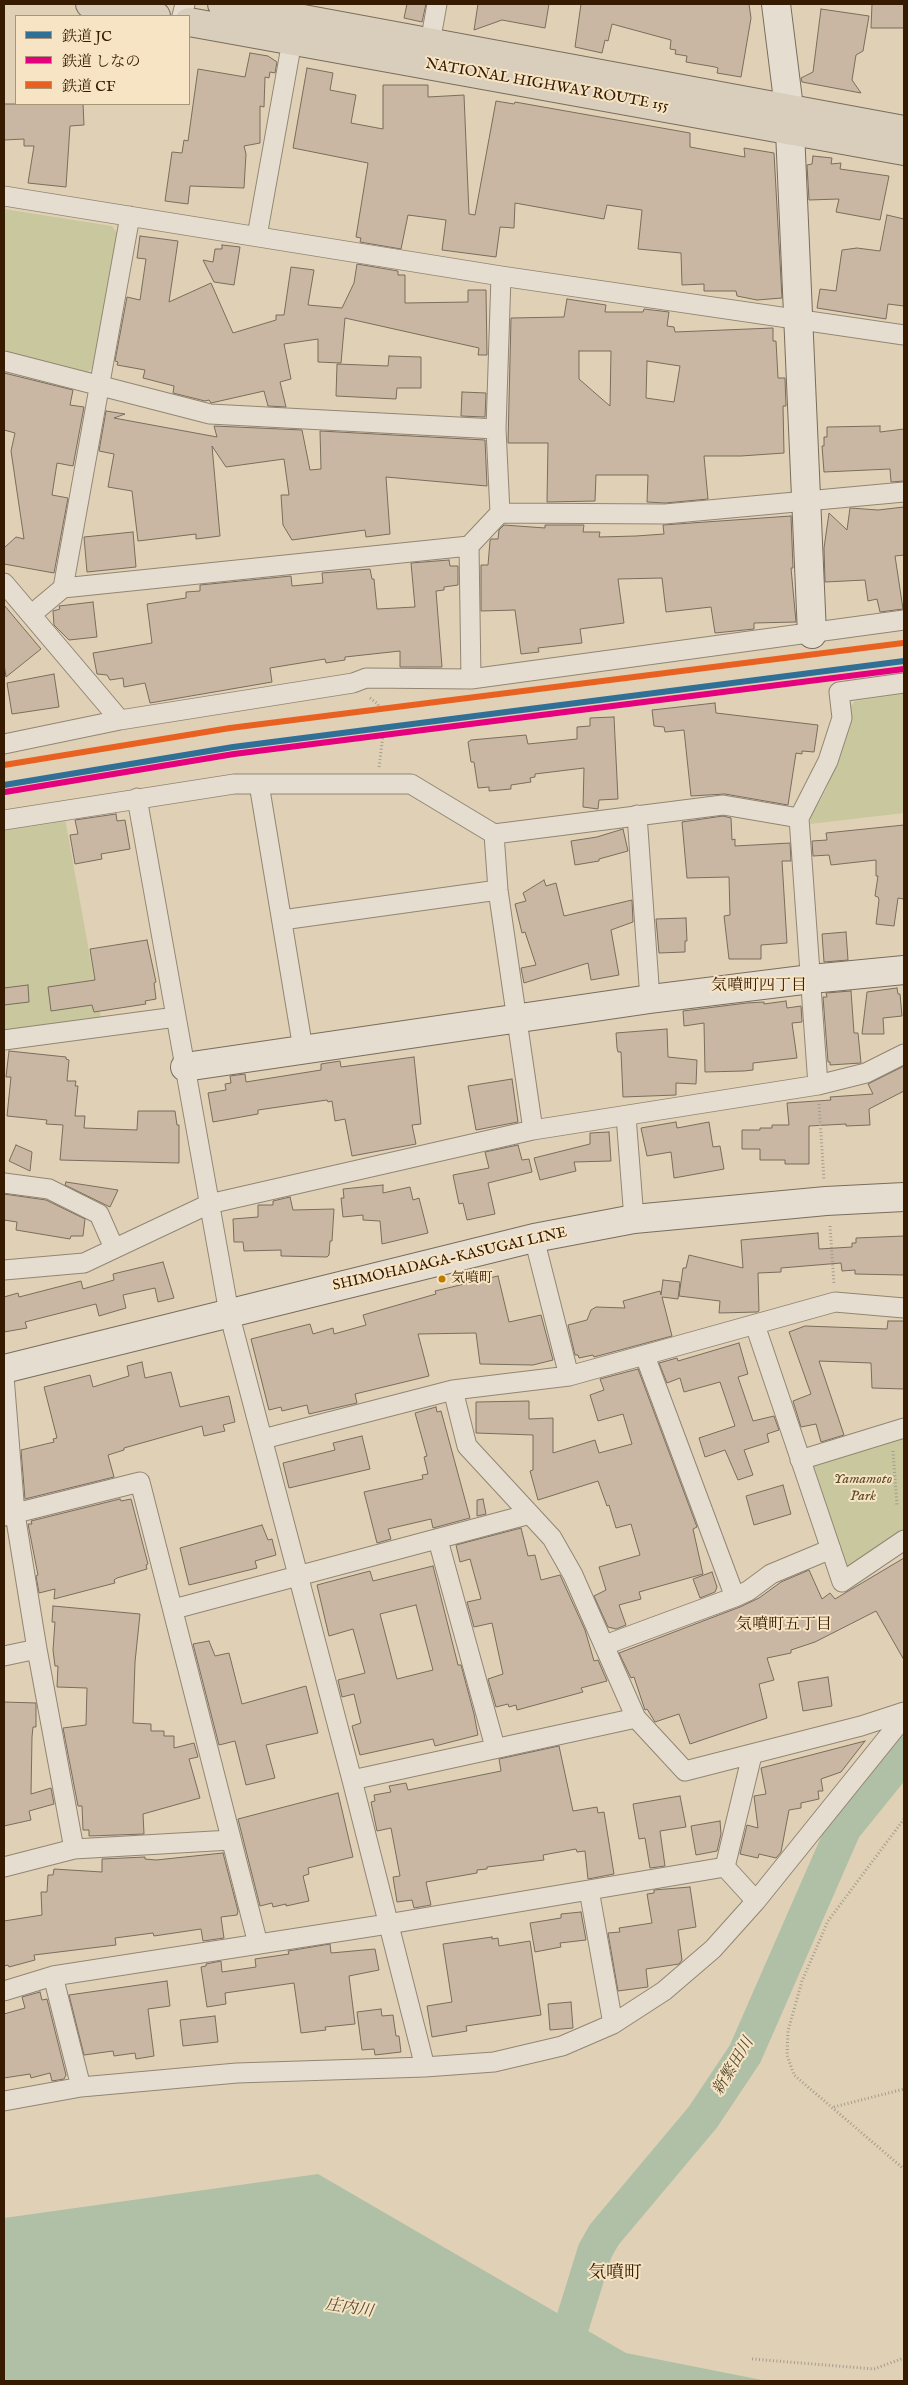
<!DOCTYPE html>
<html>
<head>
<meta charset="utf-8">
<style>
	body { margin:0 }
	#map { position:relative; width:908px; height:2385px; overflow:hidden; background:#e0d1b6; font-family:"IM FELL English","Noto Serif JP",serif }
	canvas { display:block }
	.frame { position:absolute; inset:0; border:5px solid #361b01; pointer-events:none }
	.legend { position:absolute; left:15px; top:15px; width:175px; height:90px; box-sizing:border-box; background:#f6e4c4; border:1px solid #a99476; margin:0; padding:6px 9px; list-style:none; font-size:15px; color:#361b01 }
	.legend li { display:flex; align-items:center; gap:10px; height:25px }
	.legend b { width:25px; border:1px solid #a99476 }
</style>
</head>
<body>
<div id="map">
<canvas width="908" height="2385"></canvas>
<div class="frame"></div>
<ul class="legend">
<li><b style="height:6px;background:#307097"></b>鉄道 JC</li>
<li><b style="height:6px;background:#e5007d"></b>鉄道 しなの</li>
<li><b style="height:6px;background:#e96120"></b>鉄道 CF</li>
</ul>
</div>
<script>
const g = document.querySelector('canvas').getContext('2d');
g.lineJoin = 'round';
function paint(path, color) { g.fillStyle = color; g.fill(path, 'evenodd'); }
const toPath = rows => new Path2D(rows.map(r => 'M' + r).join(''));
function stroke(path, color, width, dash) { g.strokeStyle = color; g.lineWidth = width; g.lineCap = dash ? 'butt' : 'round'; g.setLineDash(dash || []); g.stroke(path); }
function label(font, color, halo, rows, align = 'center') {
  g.font = font + ' "IM FELL English","Noto Serif JP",serif'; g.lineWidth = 4; g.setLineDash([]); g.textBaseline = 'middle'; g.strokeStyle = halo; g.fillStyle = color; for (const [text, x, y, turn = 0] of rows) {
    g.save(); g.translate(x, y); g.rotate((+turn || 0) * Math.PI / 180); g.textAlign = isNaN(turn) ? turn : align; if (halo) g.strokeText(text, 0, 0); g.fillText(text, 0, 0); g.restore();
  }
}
paint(toPath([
	[4,209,112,226,117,233,93,368,85,374,4,353],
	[904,694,904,813,810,824,811,816,826,790,851,722,849,708,855,701],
	[65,818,101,1018,4,1031,4,830],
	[904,1434,904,1529,851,1566,844,1564,811,1466]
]), '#c9c79e');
paint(toPath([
	[318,2174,626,2353,767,2381,4,2381,4,2218]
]), '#b0c0a7');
stroke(toPath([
	[566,2344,595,2251,604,2235,703,2117,745,2054,844,1828,904,1754]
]), '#b0c0a7', 35);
const building = toPath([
	[407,4,426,4,422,22,404,18,407,4],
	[478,4,549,4,545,28,502,20,474,30,478,4],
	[581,4,749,4,751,18,741,77,717,73,718,68,715,67,686,62,687,56,675,54,676,50,670,49,671,40,612,24,608,41,605,40,602,53,575,47,581,4],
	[872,4,904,4,904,28,871,28,872,4],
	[821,9,869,16,863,51,856,55,852,80,861,93,802,82,801,78,813,72,821,9],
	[250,53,268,56,277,62,275,73,270,72,269,78,265,77,264,107,260,106,260,143,244,146,246,154,244,188,190,186,188,204,165,201,172,152,182,153,184,140,188,141,198,69,245,77,250,53],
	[307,68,333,73,330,90,356,95,351,123,383,129,383,85,428,85,428,97,464,95,469,214,475,215,496,101,514,104,515,102,690,133,690,147,745,157,744,148,774,153,782,298,757,300,737,296,736,291,704,291,704,284,682,285,681,253,638,249,642,210,607,205,604,219,515,203,514,228,500,227,496,257,442,250,446,220,408,215,401,249,360,242,361,238,356,237,368,163,293,148,307,68],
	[4,104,83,104,84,125,70,126,66,187,28,183,34,146,24,146,24,139,4,140,4,104],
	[813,156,832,158,831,164,841,163,840,169,889,176,880,220,836,212,839,199,809,200,807,165,812,164,813,156],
	[887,215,904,219,904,306,888,304,886,319,817,308,820,289,836,291,842,250,857,248,880,251,887,215],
	[140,236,178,241,169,302,211,283,233,333,276,320,276,315,284,315,291,267,314,270,308,305,342,308,354,283,357,264,398,271,398,275,405,275,405,303,468,302,468,290,486,290,487,355,478,355,479,348,345,318,341,363,318,362,318,339,284,344,291,379,280,382,286,407,268,406,264,391,211,403,209,400,205,401,173,393,174,386,143,378,145,370,117,365,118,362,115,361,127,297,140,300,146,259,137,258,140,236],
	[222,245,240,247,234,285,214,282,203,260,213,262,215,249,222,249,222,245],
	[567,299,606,305,605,312,643,312,644,309,669,312,667,326,674,327,675,332,773,328,773,341,776,341,778,378,785,378,786,406,783,406,784,453,741,456,704,456,708,499,665,503,647,502,648,475,596,475,595,501,547,502,548,443,508,443,511,318,564,317,567,299],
	[579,351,611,351,610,406,579,379,579,351],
	[647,361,680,366,674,402,646,398,647,361],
	[389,356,421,357,421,388,397,388,396,399,336,396,337,364,388,366,389,356],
	[4,373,73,390,70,405,84,407,73,466,57,463,52,495,68,498,54,573,4,564,4,548,16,537,24,539,11,451,15,433,4,430,4,373],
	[462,392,486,393,485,417,461,416,462,392],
	[106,411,125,414,114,418,217,437,214,426,302,430,310,470,321,469,320,431,485,440,487,486,386,477,390,534,366,537,365,530,292,540,283,525,281,495,289,495,284,459,226,467,212,446,220,536,196,539,196,534,138,541,132,491,108,487,114,454,99,451,106,411],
	[880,426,880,432,904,429,904,481,891,482,890,469,824,472,822,446,824,446,824,437,827,437,827,427,880,426],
	[904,507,904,555,895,556,903,609,880,612,877,599,868,601,865,580,825,582,824,548,829,513,847,530,850,508,878,510,904,507],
	[791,516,793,568,791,568,796,622,754,623,754,629,715,633,711,607,666,612,662,578,618,579,624,623,580,629,582,643,538,648,539,652,521,654,515,610,481,611,481,565,488,565,490,541,491,539,498,539,499,530,504,525,545,528,545,525,584,525,583,532,600,532,599,537,636,536,664,534,663,525,791,516],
	[133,532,136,567,87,572,84,537,133,532],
	[449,560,450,566,458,566,458,585,444,587,444,590,436,591,442,667,400,667,400,651,345,657,345,660,326,663,325,659,270,668,272,682,150,703,145,683,124,687,123,678,110,680,107,675,97,674,93,653,152,643,147,604,186,598,186,592,200,591,200,585,291,576,292,586,323,583,322,573,370,569,372,579,374,579,377,609,415,607,411,563,449,560],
	[93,602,97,637,69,640,54,625,53,611,60,609,59,606,93,602],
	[4,605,41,649,6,677,4,664,4,605],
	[54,674,59,707,12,714,7,683,54,674],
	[715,703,716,713,818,725,814,752,802,751,802,754,796,753,788,805,725,794,691,796,684,730,665,732,664,727,654,726,652,710,715,703],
	[614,717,618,799,599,800,598,809,583,807,584,768,535,774,535,777,530,778,531,782,511,785,511,789,489,791,489,787,478,788,474,762,471,762,468,742,471,740,526,735,528,744,577,739,577,727,590,726,590,718,614,717],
	[116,814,117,821,125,820,130,849,101,854,102,859,75,864,70,835,78,834,75,820,116,814],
	[723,816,731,818,732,840,735,839,735,846,790,843,791,861,782,861,787,943,761,945,761,959,729,959,724,916,730,915,729,877,687,878,682,822,723,816],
	[904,825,904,899,898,898,894,926,876,924,879,900,878,897,875,896,878,876,876,876,876,860,831,865,829,855,813,856,812,841,827,840,826,833,904,825],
	[623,829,628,851,599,859,599,861,575,865,571,841,597,837,623,829],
	[544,880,546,886,556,883,564,916,632,900,633,922,611,930,619,975,591,980,588,963,524,983,521,968,536,965,525,932,522,933,515,904,526,901,523,893,544,880],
	[686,918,687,941,685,941,685,952,659,953,656,919,686,918],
	[846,932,848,960,824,962,822,934,846,932],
	[147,940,156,982,154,983,156,999,145,1001,146,1004,94,1012,92,1005,51,1011,48,987,95,980,90,949,147,940],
	[28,985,29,1002,4,1005,4,988,28,985],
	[897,988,898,994,900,994,902,1016,883,1018,884,1034,862,1034,867,992,897,988],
	[851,991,854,1033,858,1033,861,1063,830,1065,830,1062,828,1062,823,997,827,997,826,993,851,991],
	[786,1001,787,1008,801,1006,802,1022,792,1023,797,1058,753,1063,753,1070,744,1071,705,1072,704,1023,684,1026,683,1011,747,1003,764,1002,764,1004,786,1001],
	[667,1029,668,1057,697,1060,696,1084,676,1083,676,1095,623,1097,621,1052,618,1052,617,1048,616,1033,667,1029],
	[9,1051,66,1057,66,1059,69,1060,67,1081,76,1081,75,1086,78,1086,75,1116,85,1116,84,1128,137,1130,138,1111,175,1111,177,1125,179,1125,179,1163,60,1160,63,1125,46,1124,47,1120,7,1116,11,1077,6,1077,9,1051],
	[414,1057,421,1124,412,1125,416,1144,352,1156,345,1119,335,1121,332,1101,328,1102,327,1100,258,1110,258,1114,213,1122,208,1093,226,1090,225,1084,231,1083,230,1076,245,1074,246,1082,321,1070,321,1064,340,1061,341,1067,414,1057],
	[904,1066,904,1091,869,1109,870,1125,846,1126,846,1124,809,1126,809,1164,785,1164,785,1160,760,1160,760,1149,742,1149,742,1130,760,1130,760,1128,772,1128,772,1125,789,1125,787,1103,831,1100,830,1097,873,1094,868,1084,904,1066],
	[512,1079,518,1122,476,1130,468,1086,512,1079],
	[676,1122,677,1128,709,1122,713,1147,720,1146,724,1169,674,1178,671,1152,647,1156,641,1128,676,1122],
	[609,1132,611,1161,574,1162,576,1171,540,1180,534,1158,590,1144,590,1133,609,1132],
	[16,1145,32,1152,30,1171,9,1161,16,1145],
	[518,1145,522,1160,529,1159,532,1172,488,1183,495,1214,467,1220,463,1203,459,1204,453,1175,489,1168,485,1152,518,1145],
	[66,1182,118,1190,110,1207,65,1185,66,1182],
	[383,1185,383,1193,410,1187,413,1200,419,1198,428,1233,382,1244,380,1221,363,1220,363,1215,343,1217,341,1198,344,1198,343,1189,383,1185],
	[4,1194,46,1200,85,1219,83,1236,71,1236,70,1239,16,1230,17,1222,4,1220,4,1194],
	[290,1197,293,1210,334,1209,332,1241,330,1241,329,1255,327,1257,281,1256,281,1250,244,1251,243,1242,234,1242,233,1219,258,1217,258,1205,273,1205,273,1201,290,1197],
	[818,1233,819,1249,852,1247,852,1243,856,1243,856,1238,904,1236,904,1275,855,1274,855,1270,842,1271,841,1263,781,1268,781,1272,758,1273,759,1311,757,1312,719,1313,720,1301,679,1296,683,1268,686,1268,689,1255,743,1268,741,1240,818,1233],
	[163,1262,174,1298,158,1302,155,1288,123,1295,126,1308,99,1316,96,1304,25,1322,27,1328,4,1332,4,1297,18,1293,19,1297,81,1281,83,1289,114,1280,113,1274,163,1262],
	[498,1276,509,1322,541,1315,553,1360,533,1365,480,1364,476,1333,418,1334,429,1376,355,1394,357,1403,309,1414,307,1405,282,1411,281,1407,269,1410,251,1339,310,1324,313,1334,333,1328,334,1334,366,1325,363,1315,436,1294,435,1291,498,1276],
	[663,1280,680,1282,678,1299,662,1297,672,1336,594,1357,593,1355,579,1358,578,1355,575,1355,568,1325,587,1320,591,1310,596,1307,625,1308,623,1301,660,1291,661,1295,663,1280],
	[888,1321,904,1321,904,1389,872,1388,871,1363,819,1361,844,1435,821,1442,816,1424,801,1427,793,1401,811,1394,789,1332,805,1326,887,1329,888,1321],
	[739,1343,748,1374,738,1377,753,1421,774,1416,779,1430,767,1434,769,1442,744,1450,753,1475,738,1480,725,1450,705,1457,699,1438,735,1426,720,1382,684,1392,680,1378,667,1383,659,1363,677,1358,678,1361,739,1343],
	[142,1362,145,1378,171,1372,180,1407,229,1396,235,1422,223,1425,225,1431,204,1436,202,1426,124,1448,124,1450,108,1455,114,1477,25,1499,21,1450,54,1442,53,1439,57,1438,44,1387,90,1375,93,1387,129,1376,127,1366,142,1362],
	[638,1369,697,1527,693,1529,703,1574,639,1592,641,1599,619,1605,626,1625,616,1629,608,1627,594,1596,606,1590,599,1567,640,1555,631,1524,616,1528,609,1505,607,1506,598,1481,538,1500,530,1471,533,1470,533,1435,476,1433,476,1402,529,1401,529,1419,553,1418,553,1453,595,1440,599,1453,632,1444,623,1414,598,1421,590,1395,604,1390,600,1379,638,1369],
	[436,1407,437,1412,441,1411,470,1518,433,1528,431,1519,388,1529,391,1539,377,1543,364,1492,423,1479,422,1475,428,1474,424,1457,427,1456,415,1413,436,1407],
	[362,1436,370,1469,289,1488,283,1463,335,1450,333,1443,362,1436],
	[783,1485,791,1514,754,1525,746,1496,783,1485],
	[120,1499,121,1501,131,1499,148,1564,146,1565,147,1569,117,1578,114,1580,115,1583,54,1599,55,1589,39,1593,36,1576,38,1575,28,1524,32,1524,31,1521,120,1499],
	[483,1499,486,1514,477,1516,477,1500,483,1499],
	[262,1525,268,1540,272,1539,276,1555,255,1561,257,1568,189,1585,180,1548,262,1525],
	[521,1528,528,1556,535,1555,541,1580,560,1575,585,1630,594,1661,598,1660,607,1681,581,1688,583,1692,517,1710,516,1705,509,1707,508,1704,496,1707,488,1679,503,1674,492,1623,474,1627,467,1602,481,1599,470,1559,460,1562,456,1545,521,1528],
	[904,1558,904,1660,876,1611,815,1642,791,1650,791,1653,767,1658,774,1680,759,1684,767,1718,690,1744,679,1714,655,1722,647,1709,645,1710,634,1677,631,1678,619,1653,740,1607,759,1598,781,1582,809,1570,822,1599,830,1593,835,1599,904,1558],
	[433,1566,458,1665,461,1665,474,1714,478,1735,435,1746,433,1739,360,1755,352,1726,361,1723,354,1694,342,1697,338,1680,365,1673,353,1629,329,1636,317,1585,370,1571,373,1581,433,1566],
	[416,1605,433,1670,397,1679,380,1614,416,1605],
	[712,1572,717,1587,715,1592,700,1598,693,1579,712,1572],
	[53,1606,140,1614,135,1662,133,1723,151,1724,151,1731,164,1731,164,1736,174,1736,174,1748,194,1743,198,1757,189,1759,200,1798,143,1814,144,1834,89,1836,89,1830,83,1830,82,1806,78,1806,63,1728,86,1725,87,1688,57,1687,58,1666,55,1666,53,1650,55,1622,52,1622,53,1606],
	[209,1641,215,1656,229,1653,242,1704,306,1686,318,1733,266,1745,275,1778,246,1785,235,1741,219,1745,193,1644,209,1641],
	[828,1677,832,1706,803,1711,798,1682,828,1677],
	[4,1702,36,1703,36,1727,33,1727,32,1737,31,1794,51,1788,54,1804,29,1811,31,1820,4,1826,4,1702],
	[865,1741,841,1772,821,1779,823,1791,818,1791,819,1799,801,1803,801,1808,789,1810,781,1852,776,1858,759,1854,758,1858,740,1854,747,1825,758,1828,754,1796,766,1794,761,1768,865,1741],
	[559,1746,573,1811,597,1807,598,1813,604,1812,614,1874,588,1879,585,1851,577,1852,576,1849,543,1855,544,1860,487,1867,487,1869,477,1870,477,1873,426,1882,431,1905,414,1908,412,1900,397,1902,393,1877,400,1876,391,1828,377,1831,371,1802,375,1801,374,1795,391,1792,389,1786,406,1783,408,1790,501,1771,499,1759,559,1746],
	[338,1793,353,1857,308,1868,309,1874,303,1876,309,1901,286,1906,286,1904,273,1907,272,1903,260,1906,238,1819,338,1793],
	[680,1796,686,1827,660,1831,665,1866,650,1868,645,1838,639,1839,633,1804,680,1796],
	[720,1821,721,1834,717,1851,696,1855,691,1826,720,1821],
	[223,1853,238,1911,237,1915,221,1917,224,1938,203,1941,201,1929,154,1936,153,1933,115,1938,116,1945,34,1955,35,1960,9,1967,8,1965,4,1966,4,1921,42,1915,41,1892,47,1892,48,1875,53,1875,54,1869,102,1872,102,1859,145,1857,145,1859,156,1860,223,1853],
	[690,1887,696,1927,678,1930,682,1960,679,1964,646,1969,648,1987,618,1991,608,1933,620,1932,619,1928,652,1923,647,1894,654,1893,654,1890,690,1887],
	[581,1912,586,1940,560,1943,561,1947,535,1952,530,1923,561,1918,561,1914,581,1912],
	[492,1937,492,1939,498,1938,499,1946,530,1941,541,2015,466,2026,467,2031,432,2037,427,2006,452,2002,443,1944,492,1937],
	[330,1944,331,1953,375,1949,379,1970,349,1976,355,2024,325,2027,326,2030,301,2033,294,1983,225,1993,226,2004,207,2007,201,1967,206,1966,206,1964,221,1961,222,1972,256,1967,255,1959,289,1954,288,1951,330,1944],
	[167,1981,170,2006,148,2009,154,2056,136,2059,135,2053,114,2056,113,2051,84,2055,69,1995,167,1981],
	[40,1992,42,2000,47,1999,66,2075,64,2079,52,2081,50,2073,31,2078,30,2074,4,2078,4,2014,25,2008,22,1997,40,1992],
	[571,2002,573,2028,550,2030,548,2004,571,2002],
	[381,2009,382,2016,393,2015,396,2036,399,2036,401,2052,375,2055,374,2049,362,2050,357,2012,381,2009],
	[215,2016,218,2042,183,2046,180,2020,215,2016]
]);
paint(building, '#c9b7a3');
stroke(building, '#796d5c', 1);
const street = toPath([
	[182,16,185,4],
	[430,43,437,4],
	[4,196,501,276,904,335],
	[257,236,294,30],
	[4,361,210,414,496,429],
	[500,513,665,514,904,492],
	[4,583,120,720],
	[63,588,469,546],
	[32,614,63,588,130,216],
	[471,679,469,546,500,513,496,429,501,276],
	[4,744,120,720,353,683,366,678,471,679,904,620],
	[259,784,303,1049],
	[137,798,229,1313,352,1780,425,2067],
	[637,815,650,999],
	[4,820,234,784,411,784,494,834,723,805,799,818],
	[494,834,498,890,533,1130],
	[282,920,498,890],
	[4,1040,176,1017],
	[818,1085,799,818,828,761,842,718,839,692,904,683],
	[626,1116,634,1219],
	[4,1183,49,1189,99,1214,114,1248],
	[534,1238,569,1376],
	[4,1270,84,1263,209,1204,533,1130,818,1085,866,1073,904,1054],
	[755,1325,842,1582,904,1540],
	[4,1376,15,1514,37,1649,74,1849],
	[453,1390,467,1446,552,1538,573,1575,636,1718,685,1771,861,1726,904,1712],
	[263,1439,453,1390,569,1376,835,1302,904,1308],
	[800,1460,904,1428],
	[4,1516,140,1482,258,1944],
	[438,1540,495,1747],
	[735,1597,748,1591,771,1574,831,1549],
	[174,1609,530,1514],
	[605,1645,735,1597,645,1356],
	[4,1656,37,1649],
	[352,1780,636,1718],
	[4,1867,74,1849,231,1840],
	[725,1867,756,1901],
	[589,1890,613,2024],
	[53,1976,81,2087],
	[4,1991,53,1976,388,1924,725,1867,752,1755],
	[4,2101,81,2087,237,2073,425,2067,494,2062,562,2046,613,2024,664,1991,713,1949,756,1901,904,1717]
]);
const secondary = toPath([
	[776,4,789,108,812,634],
	[185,1067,650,999,811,979,904,970],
	[4,1369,534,1238,634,1219,826,1201,904,1197]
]);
const highway = toPath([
	[90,4,156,16],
	[222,4,904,130],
	[189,22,904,151]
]);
stroke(street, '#928673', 21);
stroke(secondary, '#796d5c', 30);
stroke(highway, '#796d5c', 30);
stroke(toPath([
	[370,698,378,704,379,710],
	[379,767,383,735],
	[819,1104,824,1180],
	[830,1226,834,1284],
	[893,1451,897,1505],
	[904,1819,828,1921,802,1981,788,2031,787,2055,794,2075,904,2169],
	[834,2107,904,2089],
	[752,2359,874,2369,904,2358]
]), '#a39b8e', 3, [1, 2.5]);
stroke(street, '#e5ddd0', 19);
stroke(secondary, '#e5ddd0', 28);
stroke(highway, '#d8cebb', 28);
stroke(toPath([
	[4,785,233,747,904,661]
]), '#307097', 6);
stroke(toPath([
	[5,792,234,754,904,669]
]), '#e5007d', 6);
stroke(toPath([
	[4,765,230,728,903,643]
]), '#e96120', 6);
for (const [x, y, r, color] of [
	[442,1279,4.5,"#bd7c00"]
]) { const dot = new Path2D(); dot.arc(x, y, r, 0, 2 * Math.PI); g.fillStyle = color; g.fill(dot); stroke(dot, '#f6e4c4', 2); }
label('14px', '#361b01', '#f6e4c4', [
	["気噴町",451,1279]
], 'left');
label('15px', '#361b01', '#f6e4c4', [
	["NATIONAL HIGHWAY ROUTE 155",547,86,10],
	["SHIMOHADAGA-KASUGAI LINE",450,1260,-13]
]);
label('italic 15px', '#5c4c2a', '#f6e4c4', [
	["Yamamoto",863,1480],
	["Park",863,1497]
]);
label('16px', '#361b01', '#f6e4c4', [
	["気噴町四丁目",759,987],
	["気噴町五丁目",784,1626]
]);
label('italic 16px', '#554a31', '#f6e4c4', [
	["新繁田川",734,2067,-59],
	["庄内川",349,2309,9]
]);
label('18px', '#361b01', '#f6e4c4', [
	["気噴町",615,2274]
]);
</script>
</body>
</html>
